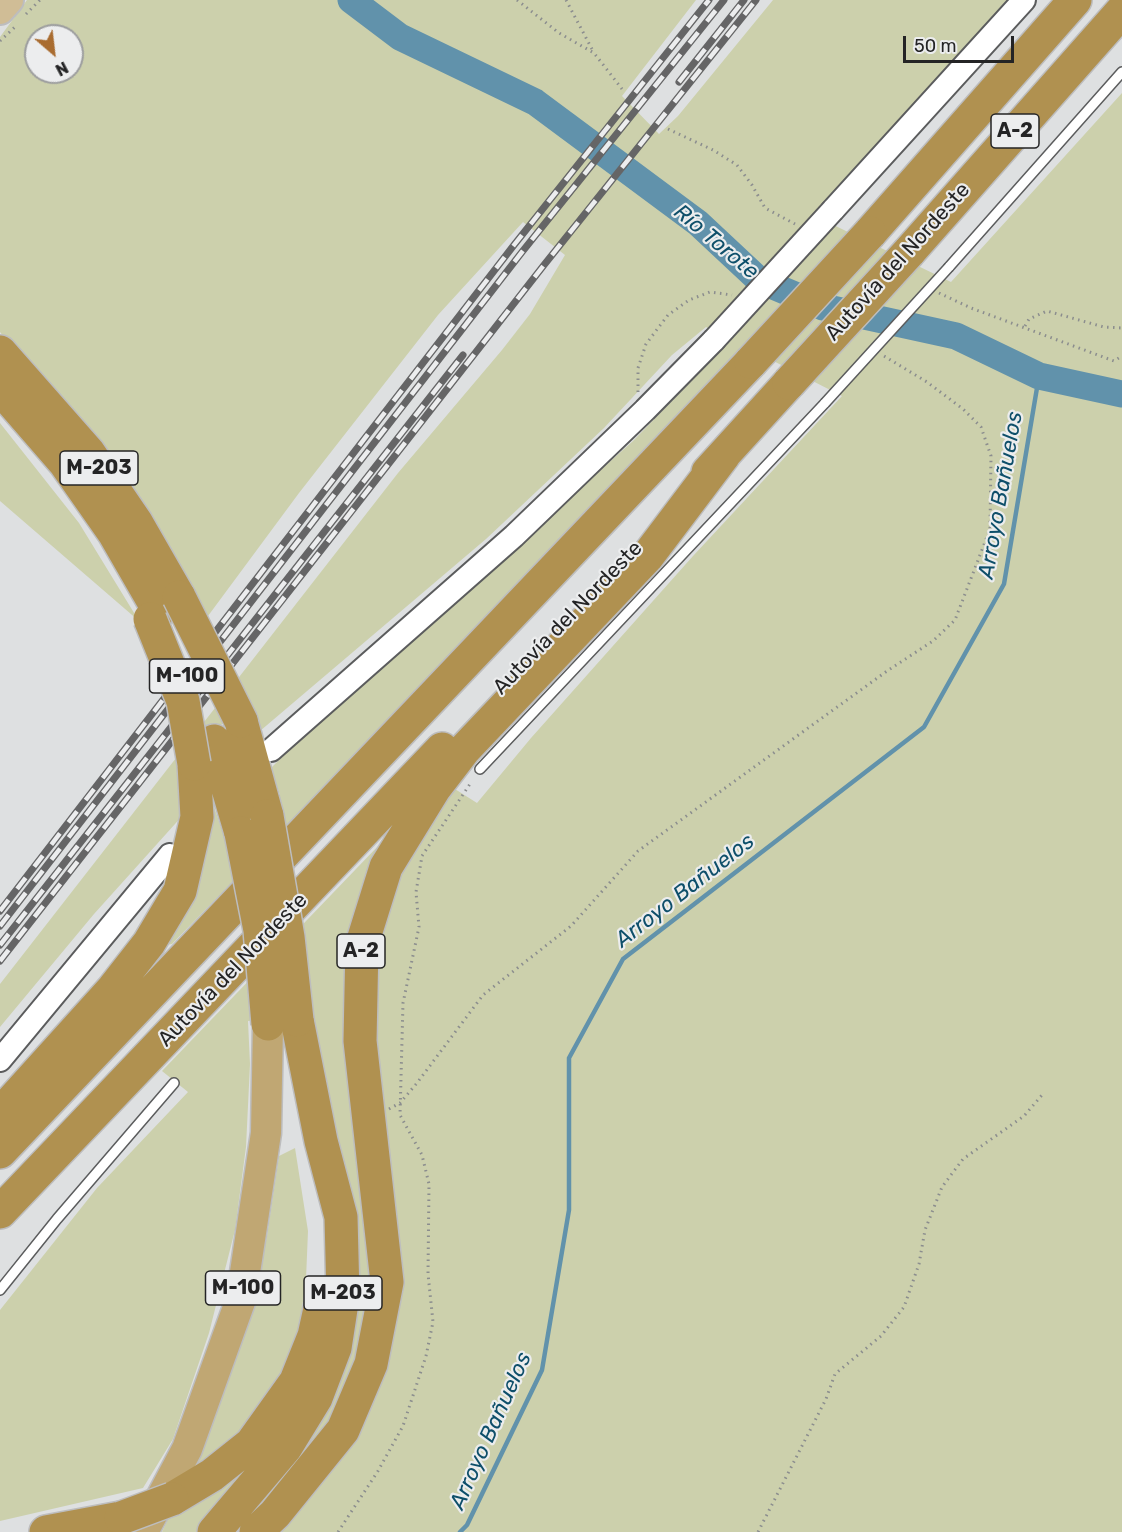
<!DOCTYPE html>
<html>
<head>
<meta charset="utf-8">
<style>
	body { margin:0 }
	#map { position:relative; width:1122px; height:1532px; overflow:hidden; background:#dee0e1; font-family:Rubik,sans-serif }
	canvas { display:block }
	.north { position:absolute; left:24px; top:24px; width:60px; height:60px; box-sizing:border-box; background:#ecedee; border:2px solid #9c9d9e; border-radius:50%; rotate:152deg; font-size:16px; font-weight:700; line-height:24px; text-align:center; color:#242425 }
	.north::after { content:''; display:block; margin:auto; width:21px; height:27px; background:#a96c30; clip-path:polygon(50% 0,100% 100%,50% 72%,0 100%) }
	.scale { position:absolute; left:903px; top:36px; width:111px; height:27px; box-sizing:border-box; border:3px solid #242425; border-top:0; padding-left:8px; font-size:18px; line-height:21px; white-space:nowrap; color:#242425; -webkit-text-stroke:4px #ecedee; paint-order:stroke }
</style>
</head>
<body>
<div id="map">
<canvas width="1122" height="1532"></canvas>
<div class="north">N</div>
<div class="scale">50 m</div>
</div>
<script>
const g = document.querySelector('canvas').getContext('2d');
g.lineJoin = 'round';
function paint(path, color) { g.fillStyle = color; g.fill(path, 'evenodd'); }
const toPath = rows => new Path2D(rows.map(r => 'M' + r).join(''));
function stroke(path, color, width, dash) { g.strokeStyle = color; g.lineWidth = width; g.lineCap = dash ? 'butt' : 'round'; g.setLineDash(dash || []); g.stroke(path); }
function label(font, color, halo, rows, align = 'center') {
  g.font = font + ' Rubik,sans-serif'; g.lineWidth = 4.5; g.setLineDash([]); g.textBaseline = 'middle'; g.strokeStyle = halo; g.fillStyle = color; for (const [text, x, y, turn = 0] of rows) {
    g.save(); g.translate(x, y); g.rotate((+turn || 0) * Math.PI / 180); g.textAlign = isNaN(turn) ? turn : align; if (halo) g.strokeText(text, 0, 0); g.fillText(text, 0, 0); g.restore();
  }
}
paint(toPath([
	[27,0,696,0,622,96,659,134,678,116,773,0,1007,0,813,215,951,282,1122,93,1122,1532,273,1532,386,1361,367,975,391,886,447,784,477,803,531,738,693,556,842,396,744,346,314,798,172,944,160,946,209,792,225,839,280,795,271,768,308,731,633,441,731,340,706,327,672,355,604,428,486,539,260,731,244,699,181,771,184,814,94,914,0,1027,0,984,398,473,502,350,530,314,565,255,523,222,438,315,299,493,208,616,182,571,0,332,0,37],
	[36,36,72,36,72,72,36,72],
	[0,423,79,523,139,621,0,501],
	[404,819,360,922,378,1276,361,1379,246,1532,228,1532,335,1376,311,1015,248,1021,250,1064,246,1147,235,1230,209,1333,173,1439,143,1488,0,1521,0,1310,97,1188,188,1092,162,1071],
	[295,1148,308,1231,306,1279,298,1338,235,1478,265,1450,203,1532,162,1532,198,1454,251,1310,267,1236,279,1156]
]), '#ccd0ac');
stroke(toPath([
	[460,1532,467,1525,542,1370,569,1210,569,1058,623,959,924,727,1004,584,1039,376]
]), '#6192ab', 4.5);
stroke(toPath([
	[351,0,400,37,535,102,698,223,759,280,823,307,956,336,1039,376,1122,394]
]), '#6192ab', 27);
const service = toPath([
	[949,267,1122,72],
	[480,769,825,403],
	[0,1290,57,1219,174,1083]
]);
const tertiary = toPath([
	[833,210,1024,0],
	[271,750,514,536,645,410,714,340],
	[0,1060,170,855]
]);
const primary = toPath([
	[0,10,9,0]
]);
const trunk = toPath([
	[143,1532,187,1449,241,1299,266,1133,268,1024]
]);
const motorway = toPath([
	[870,233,1075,0],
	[909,252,1122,11],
	[0,352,89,453,136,522,179,597],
	[0,388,65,463,114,533,159,611],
	[708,472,789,383],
	[241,721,267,816],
	[214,741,241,833],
	[0,1114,113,989,149,943,180,891,197,817,194,764],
	[0,1152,751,362],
	[0,1212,442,749],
	[172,1499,212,1475,251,1444,296,1381,314,1336,323,1295],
	[46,1532,121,1518],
	[214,1532,286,1447,316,1398,335,1348,343,1296,341,1217,321,1141,297,1020],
	[256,1532,275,1514,343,1430,371,1364,387,1282,360,1041,362,944,386,867,434,789,464,750,647,557,724,455]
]);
stroke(service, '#5b5c5d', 12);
stroke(tertiary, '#5b5c5d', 26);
stroke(primary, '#bdbdbe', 32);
stroke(trunk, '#bdbdbe', 33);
stroke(motorway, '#bdbdbe', 36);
stroke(toPath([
	[517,0,559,33,594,53,622,89],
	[566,0,593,51],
	[26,14,40,0],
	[0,41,16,26],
	[668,129,713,150,737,165,752,185,765,208,795,224],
	[939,293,971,308,1114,361,1122,356],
	[1025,326,1029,319,1047,311,1104,327,1122,328],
	[638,392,638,368,646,344,668,315,689,300,710,292,732,295],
	[389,1109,400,1103,417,1083,483,995,571,926,638,851,887,671,933,641,955,620,990,529,991,456,981,427,963,409,927,382,884,356],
	[338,1532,378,1471,403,1426,426,1356,433,1322,428,1274,429,1184,422,1155,400,1115,403,1003,419,927,416,892,422,856,472,781],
	[758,1532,826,1399,835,1374,881,1336,904,1307,919,1264,925,1230,942,1187,963,1159,1024,1116,1042,1095]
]), '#8b8d8e', 3, [1.5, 4.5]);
stroke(service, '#fff', 9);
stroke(tertiary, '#fff', 22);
stroke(primary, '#d0bd96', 28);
stroke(trunk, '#c0a773', 30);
stroke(motorway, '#b09150', 33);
const rail = toPath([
	[679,82,744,0],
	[0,911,514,245,709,0],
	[0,926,522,252,724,0],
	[0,945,463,355],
	[0,961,544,265,756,0]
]);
stroke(rail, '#656566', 7);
stroke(rail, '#ecedee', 4.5, [14]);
const serviceBridge = toPath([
	[825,403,949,267]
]);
const tertiaryBridge = toPath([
	[714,340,833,210]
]);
const motorwayBridge = toPath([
	[751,362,870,233],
	[789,383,909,252],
	[179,597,241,721],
	[150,619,183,701,194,764],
	[267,816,288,937,297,1020],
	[241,833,260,930,268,1024],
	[121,1518,172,1499]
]);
stroke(serviceBridge, '#5b5c5d', 12, []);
stroke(tertiaryBridge, '#5b5c5d', 26, []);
stroke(motorwayBridge, '#bdbdbe', 36, []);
stroke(serviceBridge, '#fff', 9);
stroke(tertiaryBridge, '#fff', 22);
stroke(motorwayBridge, '#b09150', 33);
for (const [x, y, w] of [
	[1015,131,48],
	[99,468,78],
	[187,676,75],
	[361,951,48],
	[243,1288,75],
	[343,1293,78]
]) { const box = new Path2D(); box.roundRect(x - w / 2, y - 17, w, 34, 4.5); g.fillStyle = '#ecedee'; g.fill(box); stroke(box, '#242425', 1.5); }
label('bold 20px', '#242425', null, [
	["A-2",1015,131],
	["M-203",99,468],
	["M-100",187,676],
	["A-2",361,951],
	["M-100",243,1288],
	["M-203",343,1293]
]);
label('21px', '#242425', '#ecedee', [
	["Autovía del Nordeste",898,262,-48],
	["Autovía del Nordeste",568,618,-46],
	["Autovía del Nordeste",233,970,-46]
]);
label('italic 22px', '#0e4f6a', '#ecedee', [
	["Río Torote",716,242,40],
	["Arroyo Bañuelos",1001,495,-80],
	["Arroyo Bañuelos",685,891,-38],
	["Arroyo Bañuelos",491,1431,-66]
]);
</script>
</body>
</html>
